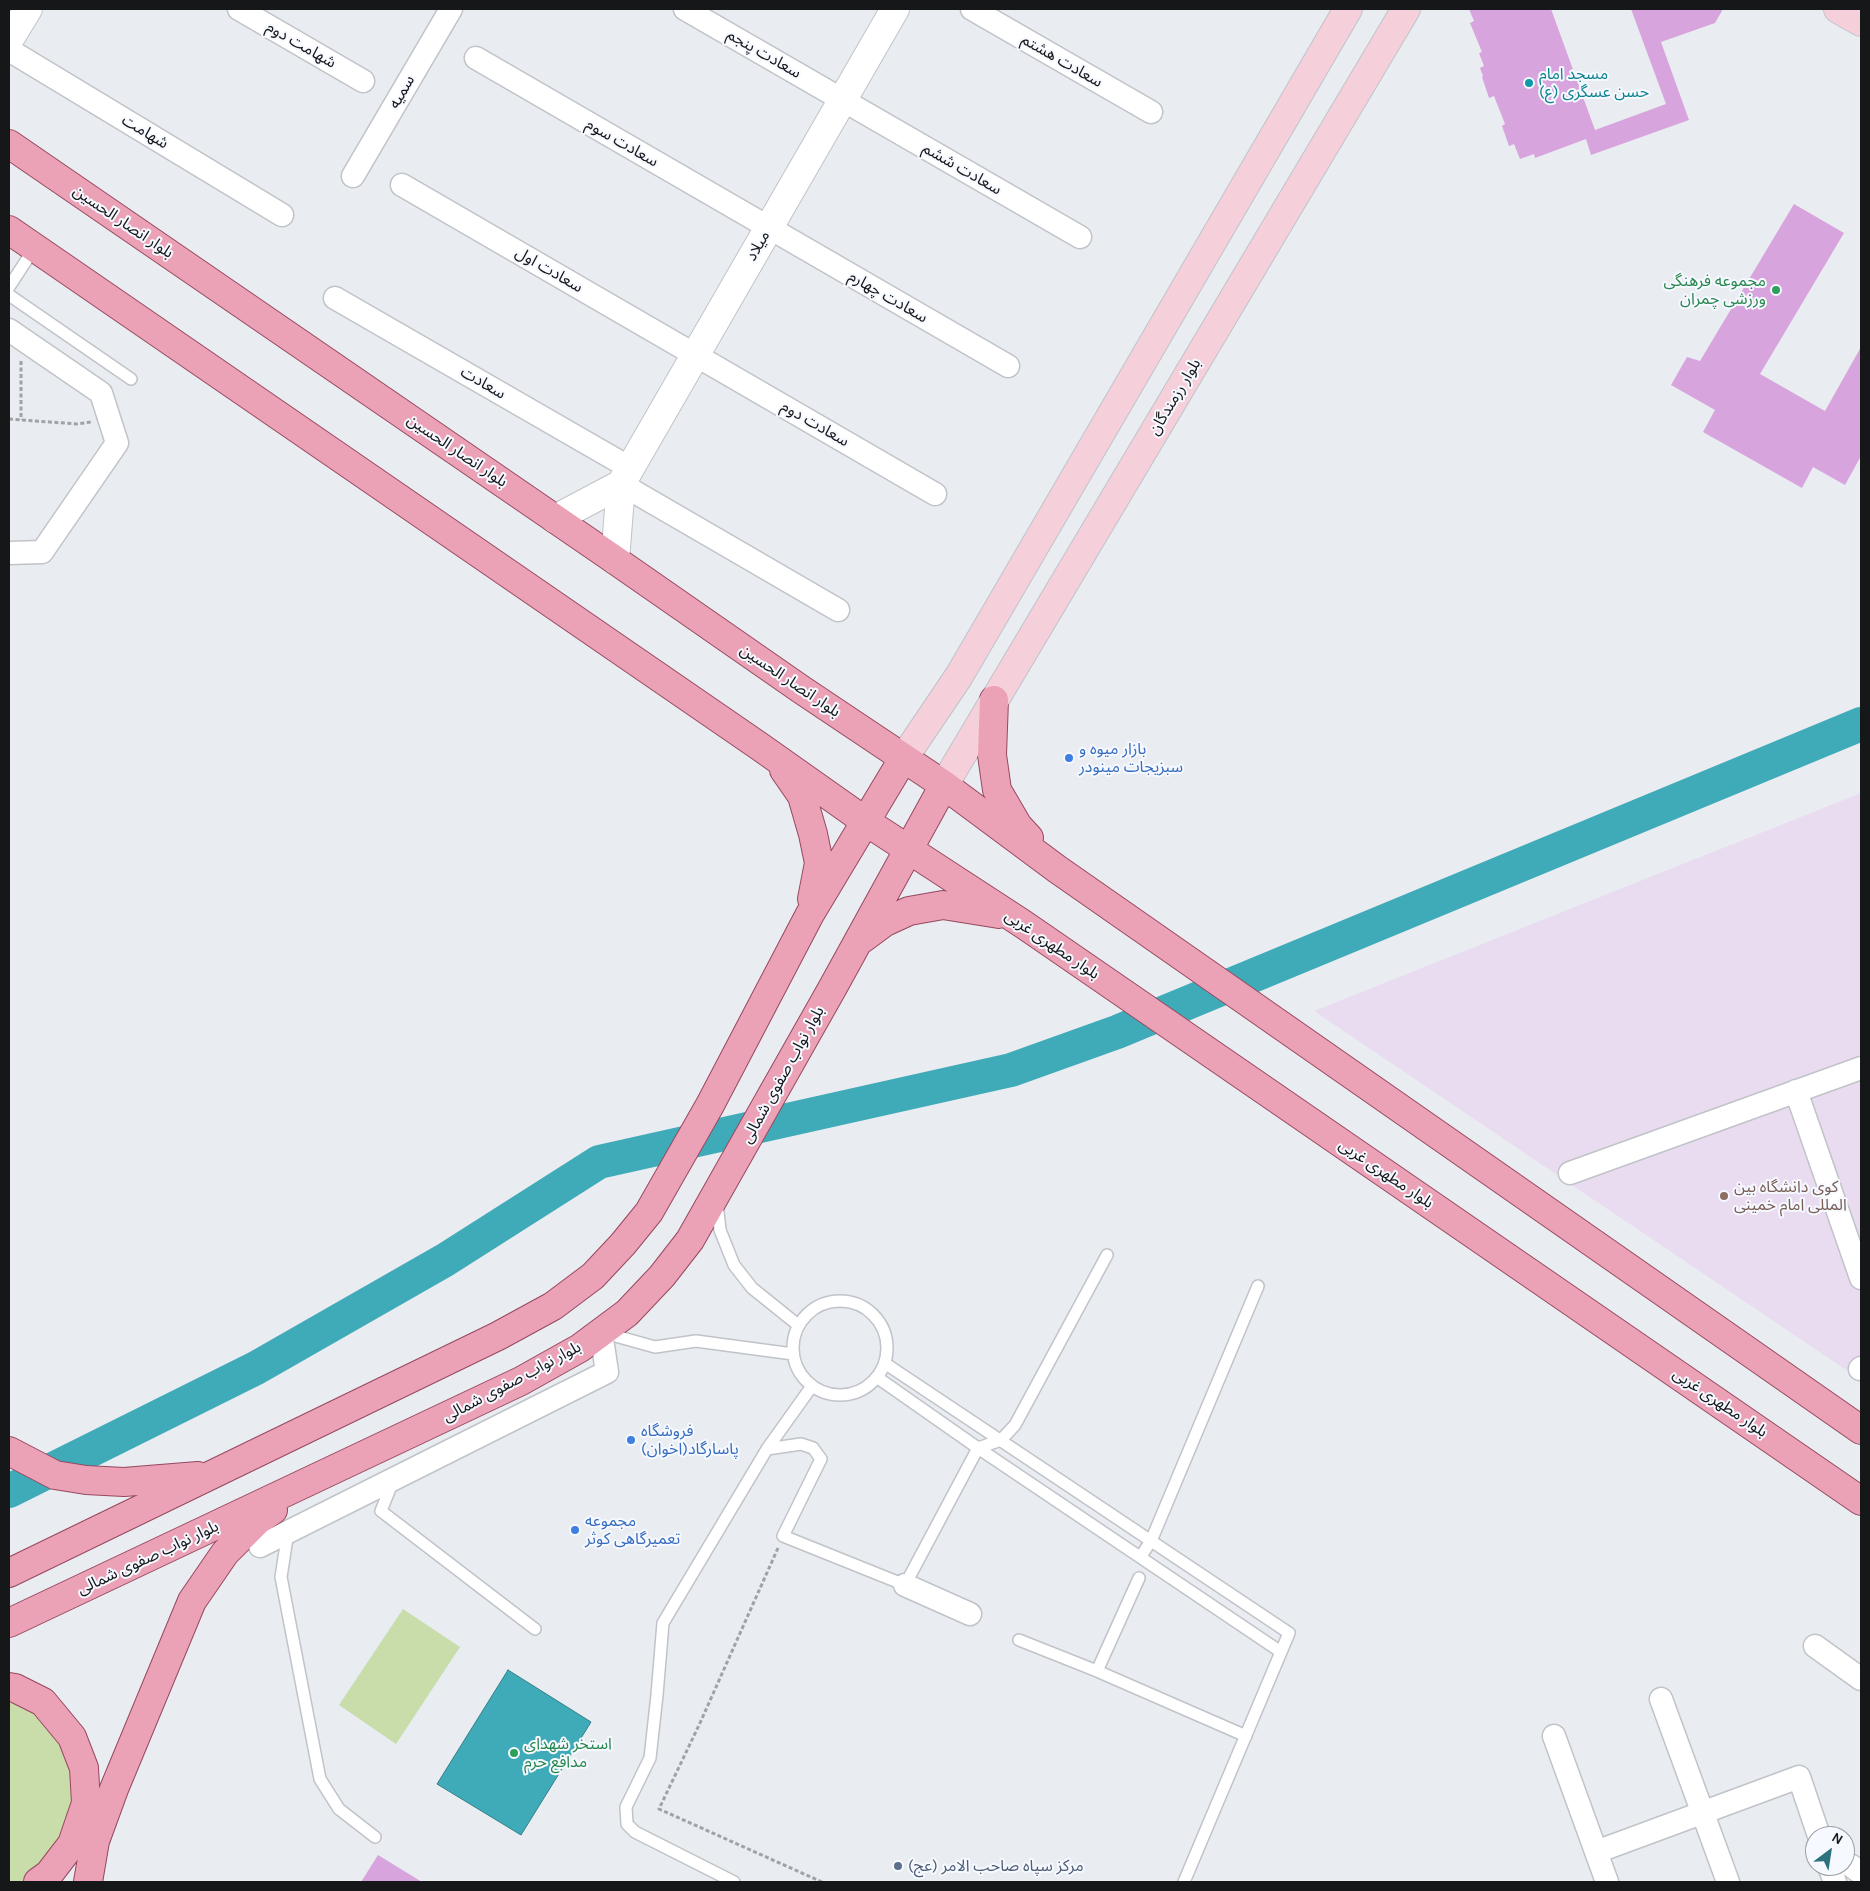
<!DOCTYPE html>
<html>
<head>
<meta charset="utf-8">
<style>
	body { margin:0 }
	#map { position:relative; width:1870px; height:1891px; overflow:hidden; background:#e9ecf1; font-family:Karla,sans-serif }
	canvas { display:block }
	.frame { position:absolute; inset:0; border:10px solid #161719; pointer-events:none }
	.north { position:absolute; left:1805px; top:1826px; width:50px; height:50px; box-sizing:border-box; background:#f6f9ff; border:1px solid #9c9fa3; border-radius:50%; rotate:31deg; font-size:14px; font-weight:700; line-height:20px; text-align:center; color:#161719 }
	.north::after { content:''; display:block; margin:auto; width:18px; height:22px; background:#2c737e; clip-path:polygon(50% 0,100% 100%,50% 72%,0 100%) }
</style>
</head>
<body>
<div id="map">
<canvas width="1870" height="1891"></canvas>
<div class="frame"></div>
<div class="north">N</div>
</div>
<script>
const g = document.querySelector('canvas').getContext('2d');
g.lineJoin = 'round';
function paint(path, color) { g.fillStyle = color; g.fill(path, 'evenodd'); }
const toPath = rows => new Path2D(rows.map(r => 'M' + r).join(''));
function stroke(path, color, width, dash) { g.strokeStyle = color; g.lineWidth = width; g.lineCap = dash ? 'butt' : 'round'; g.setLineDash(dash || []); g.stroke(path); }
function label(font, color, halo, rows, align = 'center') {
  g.font = font + ' Karla,"Noto Sans Arabic",sans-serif'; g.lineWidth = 4; g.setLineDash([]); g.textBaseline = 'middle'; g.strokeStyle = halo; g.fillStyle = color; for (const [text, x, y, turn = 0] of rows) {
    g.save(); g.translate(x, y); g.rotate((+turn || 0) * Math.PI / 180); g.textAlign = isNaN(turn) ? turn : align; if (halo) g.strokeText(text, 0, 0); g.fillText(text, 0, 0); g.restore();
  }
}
paint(toPath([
	[1861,793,1861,1380,1314,1011]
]), '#eadcf0');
paint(toPath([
	[403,1609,460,1647,396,1744,339,1705],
	[9,1693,39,1705,79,1769,67,1842,30,1882,9,1882]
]), '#c8ddaa');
const water = toPath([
	[508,1670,591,1722,521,1835,437,1784,508,1670]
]);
paint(water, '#40abb8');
stroke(water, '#337f88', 1);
stroke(toPath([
	[9,1491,256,1368,445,1260,599,1162,1011,1070,1117,1032,1861,724]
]), '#40abb8', 34);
paint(toPath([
	[1469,9,1551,9,1595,130,1666,104,1631,9,1723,9,1715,23,1661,42,1689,120,1591,155,1586,139,1535,158,1534,154,1520,159,1514,144,1509,146,1502,126,1505,124,1494,96,1489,98,1482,77,1483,76,1480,68,1484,66,1479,53,1482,52,1470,23,1474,21],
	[1794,204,1844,233,1760,374,1825,411,1861,347,1861,456,1845,485,1813,467,1802,488,1703,432,1715,410,1671,385,1687,357,1700,361],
	[378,1855,422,1882,361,1882]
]), '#d8a4dd');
const service = toPath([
	[9,287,35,247],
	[9,295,131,379],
	[717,1203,720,1230,734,1265,752,1288,798,1325],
	'793 1348a47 47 0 1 1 94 0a47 47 0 1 1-94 0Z',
	[605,1333,655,1347,696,1341,793,1354],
	[886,1364,1289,1633,1184,1882],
	[878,1378,978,1448,1281,1652],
	[767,1449,801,1444,813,1448,821,1459,783,1536,905,1585,978,1448,1001,1440,1015,1425,1107,1255],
	[393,1481,381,1511,535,1629],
	[288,1532,281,1577,320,1779,339,1809,375,1837],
	[1141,1556,1151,1541,1258,1286],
	[1019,1640,1097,1671,1139,1578],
	[1097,1671,1246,1736],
	[734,1882,635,1832,627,1824,626,1807,650,1758,657,1695,663,1623,767,1449,812,1386]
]);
const minor = toPath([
	[239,9,363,81],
	[685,9,1080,237],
	[972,9,1151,112],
	[9,50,282,215],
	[476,58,1008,366],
	[353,176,451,9],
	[402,185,935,494],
	[335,298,630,468],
	[9,330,101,393,117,443,42,552,9,553],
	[621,484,838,610],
	[1796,1091,1861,1278],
	[1570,1173,1861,1068],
	[1860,1369,1861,1368],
	[260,1546,607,1372,601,1332],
	[905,1585,970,1614],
	[1815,1646,1861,1679],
	[1661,1699,1728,1882],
	[1554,1736,1607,1882],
	[1596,1852,1799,1777,1819,1836],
	[1850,1865,1861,1873],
	[1829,1866,1835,1882]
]);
const tertiary = toPath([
	[9,40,28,9],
	[555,519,621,484],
	[615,560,621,484,895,9]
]);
const secondary = toPath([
	[1838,9,1861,22],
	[903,759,959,676,1348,9],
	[944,785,1406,9]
]);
const primary = toPath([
	[9,144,615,560,802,690,944,785,1057,869,1861,1430],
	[9,230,759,746,865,821,1023,924,1861,1501],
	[994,700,992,755,997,790,1018,826,1029,838],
	[784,770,802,796,813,834,819,863,812,899],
	[862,939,885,922,909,911,943,905,999,914],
	[9,1451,55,1475,86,1480,124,1482,198,1476],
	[9,1573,498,1336,553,1306,593,1276,623,1244,649,1212,710,1105,810,914,903,759],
	[9,1623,521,1381,580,1348,627,1313,662,1276,690,1240,833,987,944,785],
	[9,1687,15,1688,43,1702,72,1737,84,1768,86,1803,72,1844,49,1874,38,1882],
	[88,1882,95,1841,114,1789,192,1601,225,1553,258,1520,273,1510]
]);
stroke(service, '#c0c3c8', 14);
stroke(minor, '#c0c3c8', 25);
stroke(tertiary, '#c0c3c8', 30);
stroke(secondary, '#c0c3c8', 30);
stroke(primary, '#97485f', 30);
stroke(toPath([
	[21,361,21,420],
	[9,419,77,424,91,422],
	[778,1548,700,1723,659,1809,822,1882]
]), '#a0a2a6', 3, [4, 2.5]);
stroke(service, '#fff', 11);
stroke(minor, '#fff', 22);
stroke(tertiary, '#fff', 28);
stroke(secondary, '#f5d0da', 28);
stroke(primary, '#eba1b6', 28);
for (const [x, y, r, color] of [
	[1529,83,5,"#0f9aa8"],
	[1776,290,5,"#2e9e5b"],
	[1069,758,5,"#3f7fe0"],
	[1724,1196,5,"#8d6e63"],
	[631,1440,5,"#3f7fe0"],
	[575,1530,5,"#3f7fe0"],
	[514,1753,5,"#2e9e5b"],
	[898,1866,5,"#5c6f8a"]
]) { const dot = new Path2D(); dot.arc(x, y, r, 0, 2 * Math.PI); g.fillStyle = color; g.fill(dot); stroke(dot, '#f6f9ff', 2); }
label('16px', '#161719', '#f6f9ff', [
	["شهامت دوم",301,45,30],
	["سعادت پنجم",764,54,30],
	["سعادت هشتم",1062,61,30],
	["سمیه",402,92,-60],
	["شهامت",145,132,31],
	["سعادت سوم",622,143,30],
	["سعادت ششم",962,169,30],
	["بلوار انصار الحسین",123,222,34],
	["میلاد",758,246,-60],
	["سعادت اول",549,270,30],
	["سعادت چهارم",888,297,30],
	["سعادت",483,383,30],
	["بلوار رزمندگان",1175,397,-59],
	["سعادت دوم",815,424,30],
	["بلوار انصار الحسین",457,451,34],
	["بلوار انصار الحسین",790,681,34],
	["بلوار مطهری غربی",1052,945,34],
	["بلوار نواب صفوی شمالی",783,1075,-61],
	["بلوار مطهری غربی",1386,1174,34],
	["بلوار نواب صفوی شمالی",512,1382,-28],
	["بلوار مطهری غربی",1720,1403,34],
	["بلوار نواب صفوی شمالی",148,1558,-25]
]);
label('16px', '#0d838f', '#f6f9ff', [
	["مسجد امام",1539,74],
	["حسن عسگری (ع)",1539,92]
], 'left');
label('16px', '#27864d', '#f6f9ff', [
	["مجموعه فرهنگی",1766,281],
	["ورزشی چمران",1766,299],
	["استخر شهدای",524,1744,"left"],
	["مدافع حرم",524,1762,"left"]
], 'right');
label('16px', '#366cbe', '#f6f9ff', [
	["بازار میوه و",1079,749],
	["سبزیجات مینودر",1079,767],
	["فروشگاه",641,1431],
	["پاسارگاد(اخوان)",641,1449],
	["مجموعه",585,1521],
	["تعمیرگاهی کوثر",585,1539]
], 'left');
label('16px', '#785e54', '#f6f9ff', [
	["کوی دانشگاه بین",1734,1187],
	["المللی امام خمینی",1734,1205]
], 'left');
label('16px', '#4e5e75', '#f6f9ff', [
	["مرکز سپاه صاحب الامر (عج)",908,1866]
], 'left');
</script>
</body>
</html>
